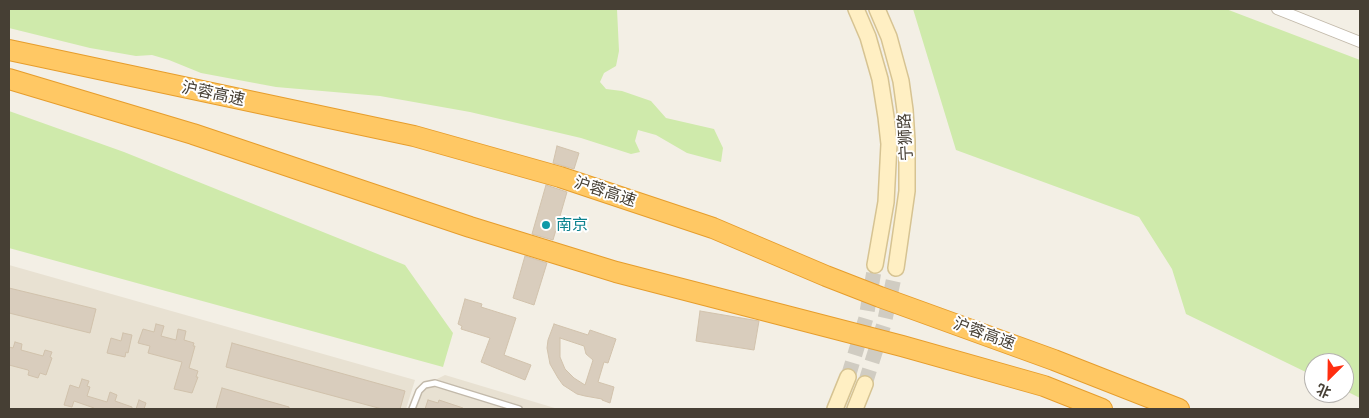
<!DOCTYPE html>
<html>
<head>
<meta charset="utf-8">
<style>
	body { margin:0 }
	#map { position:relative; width:1369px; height:418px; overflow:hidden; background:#f3efe5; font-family:Cabin,"Noto Sans SC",sans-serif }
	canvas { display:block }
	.frame { position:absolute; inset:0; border:10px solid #463f34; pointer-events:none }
	.north { position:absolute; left:1304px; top:353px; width:50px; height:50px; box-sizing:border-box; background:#fff; border:1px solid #b5b2ae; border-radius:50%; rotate:203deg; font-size:14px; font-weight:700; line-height:20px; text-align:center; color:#463f34 }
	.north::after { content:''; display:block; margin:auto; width:18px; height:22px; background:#ff2e10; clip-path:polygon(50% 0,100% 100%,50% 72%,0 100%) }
</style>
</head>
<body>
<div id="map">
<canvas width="1369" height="418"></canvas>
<div class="frame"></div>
<div class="north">北</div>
</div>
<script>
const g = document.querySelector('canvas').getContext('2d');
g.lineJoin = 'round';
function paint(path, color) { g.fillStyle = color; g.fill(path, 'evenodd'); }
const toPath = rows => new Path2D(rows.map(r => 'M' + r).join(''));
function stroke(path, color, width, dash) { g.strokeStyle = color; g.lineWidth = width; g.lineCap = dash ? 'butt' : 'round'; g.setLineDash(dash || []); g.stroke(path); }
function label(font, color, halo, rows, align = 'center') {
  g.font = font + ' Cabin,"Noto Sans SC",sans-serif'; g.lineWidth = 4; g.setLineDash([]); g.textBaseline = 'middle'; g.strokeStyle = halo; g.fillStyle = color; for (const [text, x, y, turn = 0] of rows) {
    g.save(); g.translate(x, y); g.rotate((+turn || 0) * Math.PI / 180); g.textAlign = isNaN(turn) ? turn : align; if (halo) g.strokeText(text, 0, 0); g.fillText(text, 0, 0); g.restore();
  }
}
paint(toPath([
	[9,265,415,380,406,409,9,409],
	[445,375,558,409,416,409,420,397,429,383]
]), '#e8e1d2');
paint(toPath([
	[10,9,617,9,619,51,616,66,604,73,600,82,606,89,622,91,651,101,666,118,714,129,723,148,721,162,687,153,656,135,638,130,635,141,640,152,631,154,581,138,470,112,380,96,276,87,201,73,169,60,152,55,136,56,90,48,9,28],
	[913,9,1226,9,1360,60,1360,398,1344,390,1344,363,1314,363,1314,376,1186,314,1172,269,1139,217,956,150],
	[9,111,124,152,405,265,453,333,443,367,9,248]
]), '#cfeaab');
const building = toPath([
	[557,146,579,153,574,169,553,163,557,146],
	[546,185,567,192,553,240,532,234,546,185],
	[525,256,547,263,534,305,513,298,525,256],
	[9,288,96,309,90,333,9,313,9,288],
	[465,299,482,304,481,307,516,318,504,355,531,365,525,380,481,362,490,338,461,329,462,326,458,324,465,299],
	[700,311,759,321,754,350,696,341,700,311],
	[156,324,164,326,161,336,176,340,178,329,186,331,184,340,194,343,193,346,195,346,189,368,198,371,196,377,198,377,192,393,174,389,182,362,148,353,150,346,138,343,143,329,154,332,156,324],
	[554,324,588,335,590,330,616,339,608,363,604,362,598,382,614,387,610,403,602,400,602,399,585,396,577,394,563,385,558,378,550,364,547,348,548,340,554,324],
	[560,338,584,346,586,354,593,360,585,385,574,378,565,369,560,357,560,338],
	[123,333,132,335,128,353,126,352,125,357,107,353,111,338,121,341,123,333],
	[15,342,22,344,21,350,43,356,45,350,52,352,50,357,52,358,46,375,40,373,38,378,28,375,29,371,28,370,9,365,9,347,13,348,15,342],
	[232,343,405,391,400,409,382,409,226,367,232,343],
	[82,379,89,381,87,386,90,387,87,396,107,402,110,392,117,395,115,401,132,407,132,409,94,409,94,408,74,401,72,407,64,405,70,385,79,388,82,379],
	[222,388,289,407,289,409,216,409,222,388],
	[139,400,146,403,144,409,136,409,139,400],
	[428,400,438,403,439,400,463,408,463,409,425,409,428,400]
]);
paint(building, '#d9cdbd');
stroke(building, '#d1c2ac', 1);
stroke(toPath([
	[848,377,866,318,875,265],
	[865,384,884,324,896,268]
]), '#d0ccc2', 15, [15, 8]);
const service = toPath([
	[412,409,419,391,425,385,435,383,519,409]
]);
const minor = toPath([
	[1277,9,1360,42]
]);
const secondary = toPath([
	[856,9,868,37,880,79,886,117,889,144,886,202,875,265],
	[877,9,889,37,901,81,905,110,907,141,907,191,896,268],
	[835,409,848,377],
	[855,409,865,384]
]);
const motorway = toPath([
	[9,50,414,136,560,177,713,228,826,276,880,297,1054,360,1179,409],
	[9,79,193,134,470,227,616,272,902,346,1044,386,1102,409]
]);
stroke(service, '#c2b9aa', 8);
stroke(minor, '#c2b9aa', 12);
stroke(secondary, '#d6c392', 18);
stroke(motorway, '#e69d2c', 22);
stroke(service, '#fff', 5);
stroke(minor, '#fff', 10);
stroke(secondary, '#ffefc3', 15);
stroke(motorway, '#ffc864', 20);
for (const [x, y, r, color] of [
	[546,225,5,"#0f9aa8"]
]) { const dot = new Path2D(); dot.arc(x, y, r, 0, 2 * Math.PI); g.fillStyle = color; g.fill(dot); stroke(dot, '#fff', 2); }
label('16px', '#463f34', '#fff', [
	["沪蓉高速",213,94,12],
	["宁狮路",906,137,-93],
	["沪蓉高速",605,192,18],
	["沪蓉高速",984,334,20]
]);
label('16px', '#0d838f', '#fff', [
	["南京",556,225]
], 'left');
</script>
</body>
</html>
